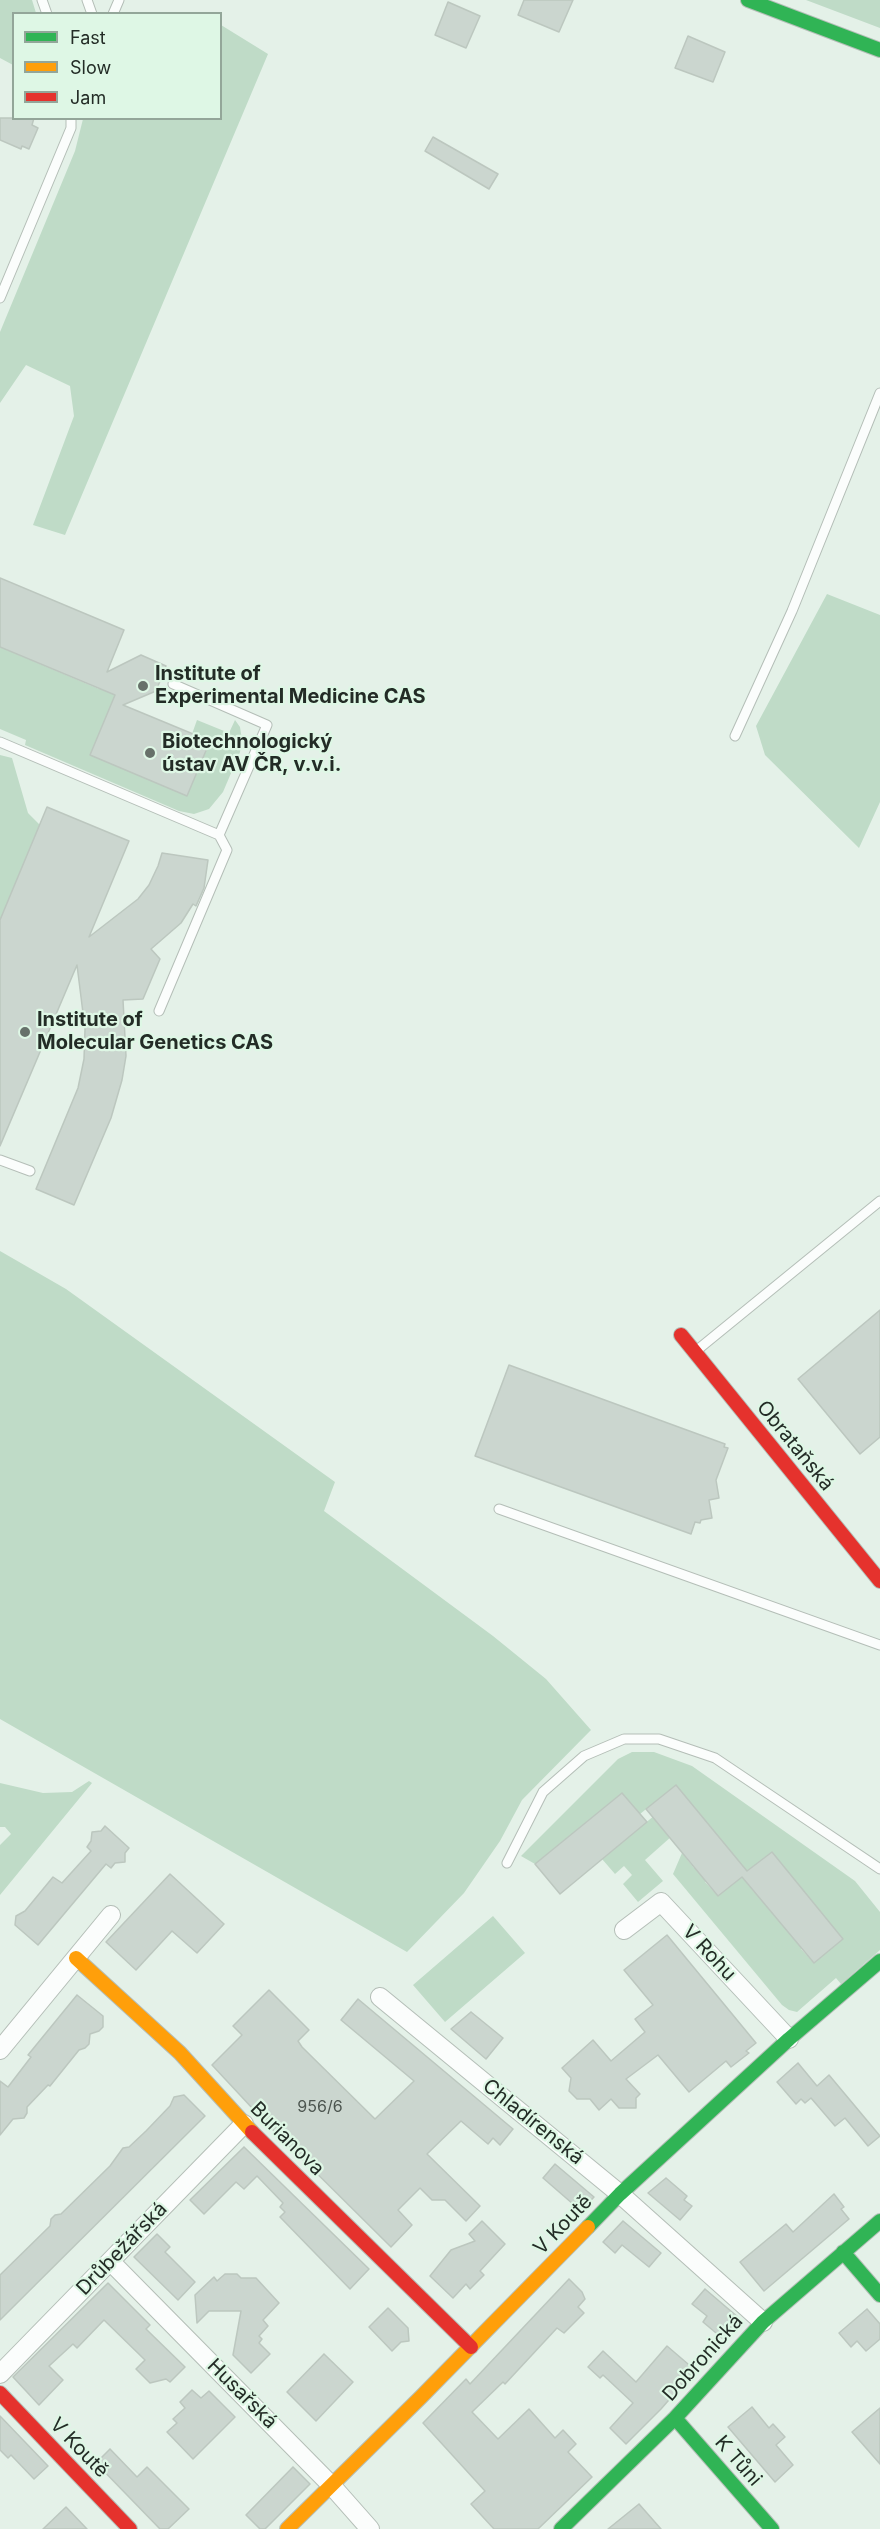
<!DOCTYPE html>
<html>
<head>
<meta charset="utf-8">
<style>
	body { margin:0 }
	#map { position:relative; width:880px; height:2529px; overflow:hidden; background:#e4f1e8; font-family:Inter,sans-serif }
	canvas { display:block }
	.legend { position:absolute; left:12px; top:12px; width:210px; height:108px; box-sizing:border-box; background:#def7e5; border:2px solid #93a699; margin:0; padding:8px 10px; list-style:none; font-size:18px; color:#232c26 }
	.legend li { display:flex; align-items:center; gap:12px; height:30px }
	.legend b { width:30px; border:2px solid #93a699 }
</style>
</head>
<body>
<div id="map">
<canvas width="880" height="2529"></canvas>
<ul class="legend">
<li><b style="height:8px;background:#30b455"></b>Fast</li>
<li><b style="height:8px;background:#ff9f0a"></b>Slow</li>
<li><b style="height:8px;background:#e5322d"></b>Jam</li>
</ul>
</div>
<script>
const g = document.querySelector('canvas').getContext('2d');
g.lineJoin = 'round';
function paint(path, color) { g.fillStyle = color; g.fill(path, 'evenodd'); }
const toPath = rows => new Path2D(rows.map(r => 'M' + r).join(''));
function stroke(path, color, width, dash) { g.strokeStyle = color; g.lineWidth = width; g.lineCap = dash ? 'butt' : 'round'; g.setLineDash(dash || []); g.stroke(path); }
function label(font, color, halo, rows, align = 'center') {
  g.font = font + ' Inter,sans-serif'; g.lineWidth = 4.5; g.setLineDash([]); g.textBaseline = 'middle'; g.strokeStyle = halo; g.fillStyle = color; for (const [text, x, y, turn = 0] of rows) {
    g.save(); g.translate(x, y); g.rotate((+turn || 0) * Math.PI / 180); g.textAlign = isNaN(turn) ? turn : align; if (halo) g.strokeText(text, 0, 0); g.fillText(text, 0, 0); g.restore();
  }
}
paint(toPath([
	[0,0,32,0,36,13,14,14,13,65,0,58],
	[806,0,880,0,880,28],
	[221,25,268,54,65,535,33,525,74,416,70,386,26,365,0,403,0,332,75,151,83,119,220,118],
	[827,594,880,615,880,802,859,848,765,755,756,726],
	[0,647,99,689,107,670,127,679,113,701,90,755,187,796,210,741,192,734,197,720,229,733,235,720,240,727,242,740,240,752,223,792,209,809,194,814,179,811,25,745,26,740,0,729],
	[0,755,12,758,28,813,40,825,0,920],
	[0,1251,66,1289,335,1482,324,1511,493,1636,546,1679,591,1730,522,1800,500,1841,464,1893,407,1952,0,1719],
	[632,1752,654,1752,692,1766,855,1881,880,1912,880,1950,841,1984,836,1978,797,2012,789,2010,782,2005,673,1874,682,1853,694,1868,697,1865,708,1879,705,1882,718,1896,742,1877,754,1892,759,1889,770,1902,766,1906,790,1934,805,1945,801,1949,814,1963,843,1939,772,1852,747,1871,676,1785,640,1814,622,1793,535,1864,521,1856,618,1759],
	[89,1781,92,1783,0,1895,0,1845,11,1834,5,1827,0,1827,0,1783,43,1793,72,1792],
	[655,1815,672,1836,645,1860,663,1881,638,1902,623,1884,632,1875,624,1866,615,1874,602,1859],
	[493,1916,525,1953,445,2022,413,1985]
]), '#bfdbc7');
const building = toPath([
	[524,0,573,0,559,32,518,15,524,0],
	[448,2,480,16,466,48,435,35,448,2],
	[688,36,725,52,713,82,675,68,688,36],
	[0,118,34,118,32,125,38,128,29,149,22,146,21,149,0,140,0,118],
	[433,137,498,174,489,189,425,151,433,137],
	[0,578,124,630,107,672,141,655,166,666,156,691,123,705,210,741,187,796,90,755,115,695,0,647,0,578],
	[47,807,129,841,89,937,138,899,149,885,158,866,162,853,208,860,204,888,196,906,193,904,181,923,151,949,160,959,143,999,123,1000,126,1056,122,1080,111,1118,74,1205,36,1189,78,1088,84,1059,85,1029,77,965,0,1146,0,920,47,807],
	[880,1310,880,1437,860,1454,798,1379,880,1310],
	[509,1365,725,1444,724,1447,728,1448,716,1480,719,1498,709,1500,712,1518,701,1520,700,1523,695,1522,691,1534,475,1456,509,1365],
	[676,1785,747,1871,772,1852,843,1939,814,1963,742,1877,718,1896,646,1809,676,1785],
	[622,1793,647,1822,560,1894,535,1864,622,1793],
	[105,1826,129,1848,125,1853,125,1862,115,1863,111,1868,106,1864,38,1945,15,1925,16,1916,25,1911,53,1877,62,1883,91,1851,87,1847,91,1841,92,1832,101,1831,105,1826],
	[170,1874,224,1924,197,1953,172,1931,136,1970,106,1942,170,1874],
	[667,1935,756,2043,746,2051,749,2053,731,2067,726,2061,689,2092,658,2055,626,2079,640,2094,636,2098,636,2108,619,2108,611,2099,599,2110,590,2099,577,2099,569,2091,571,2078,562,2068,593,2040,611,2061,645,2032,635,2019,653,2005,624,1970,667,1935],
	[269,1990,309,2030,298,2041,302,2047,375,2119,414,2081,341,2020,358,1999,513,2129,500,2145,493,2138,488,2144,461,2121,427,2154,480,2206,466,2221,445,2200,432,2200,420,2188,398,2210,412,2225,391,2247,267,2124,212,2065,242,2035,233,2026,269,1990],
	[77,1995,103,2016,103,2027,99,2031,90,2034,89,2044,85,2048,79,2050,50,2086,48,2085,27,2107,27,2113,24,2118,13,2119,0,2135,0,2081,8,2087,31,2057,28,2055,77,1995],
	[471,2012,503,2038,486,2059,451,2029,471,2012],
	[798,2063,817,2086,829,2075,880,2136,868,2146,845,2118,835,2126,811,2098,805,2103,801,2099,796,2104,777,2082,798,2063],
	[184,2095,205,2116,0,2320,0,2275,50,2226,51,2219,55,2215,61,2214,110,2166,123,2148,129,2147,146,2131,170,2106,174,2097,184,2095],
	[244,2147,369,2269,350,2289,280,2217,285,2212,280,2207,283,2203,257,2176,244,2189,236,2182,204,2214,190,2200,244,2147],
	[555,2164,594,2197,581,2211,543,2178,555,2164],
	[666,2178,687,2196,684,2200,692,2206,680,2220,648,2193,666,2178],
	[834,2194,844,2207,841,2209,849,2219,764,2291,740,2262,786,2224,793,2232,834,2194],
	[482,2221,505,2244,480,2271,484,2275,470,2289,466,2284,453,2298,430,2276,451,2250,475,2241,469,2234,482,2221],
	[623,2221,661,2253,649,2267,622,2245,615,2253,603,2242,623,2221],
	[157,2234,170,2247,165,2252,195,2282,178,2300,134,2257,157,2234],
	[225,2274,237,2274,241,2278,256,2278,279,2303,263,2320,268,2326,259,2336,262,2339,259,2343,270,2354,251,2373,233,2355,241,2311,209,2311,197,2323,195,2295,214,2277,217,2281,225,2274],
	[569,2279,582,2292,585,2299,578,2307,584,2313,564,2333,557,2328,505,2384,503,2382,472,2412,498,2439,529,2409,555,2438,563,2430,576,2444,568,2452,592,2477,538,2529,494,2529,471,2504,485,2491,423,2423,466,2379,470,2384,569,2279],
	[108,2283,150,2325,146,2329,185,2367,170,2382,166,2379,150,2383,136,2369,145,2360,104,2320,77,2348,73,2344,49,2366,63,2380,39,2405,13,2377,108,2283],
	[705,2289,739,2318,722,2338,703,2322,707,2316,692,2304,705,2289],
	[388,2308,408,2328,409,2341,401,2342,392,2351,369,2327,388,2308],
	[867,2309,880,2324,880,2339,866,2351,857,2341,851,2347,839,2333,867,2309],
	[667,2346,695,2370,661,2409,626,2444,610,2428,633,2403,603,2375,600,2378,588,2367,603,2351,636,2382,667,2346],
	[324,2354,353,2382,316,2421,287,2392,324,2354],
	[192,2390,201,2398,209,2391,235,2417,193,2459,167,2432,177,2423,173,2419,185,2408,180,2402,192,2390],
	[752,2407,769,2428,773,2424,785,2437,776,2445,793,2465,775,2482,728,2427,752,2407],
	[880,2408,880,2464,852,2432,880,2408],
	[0,2416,48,2466,34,2479,11,2455,8,2458,0,2450,0,2416],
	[110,2449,137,2477,147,2467,189,2509,168,2529,160,2529,96,2463,110,2449],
	[293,2467,310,2484,265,2529,260,2529,246,2515,293,2467],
	[639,2504,661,2529,608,2529,639,2504],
	[66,2507,87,2529,43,2529,66,2507]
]);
paint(building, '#cbd6cf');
stroke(building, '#bcc7bf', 1.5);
const lane = toPath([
	[42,0,47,14],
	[87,0,92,14],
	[113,14,119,0],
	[0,298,71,128,71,118],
	[735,736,792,611,880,393],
	[0,742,219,835,267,725,173,684],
	[159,1011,227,850,219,835],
	[0,1160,30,1171],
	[696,1351,880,1201],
	[499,1509,880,1645],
	[507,1863,543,1792,584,1756,624,1739,659,1739,715,1758,880,1869]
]);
const street = toPath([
	[624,1930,661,1902,789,2039],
	[380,1997,620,2194,763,2322],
	[0,2050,111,1915],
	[111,2262,332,2486,370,2529],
	[0,2374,244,2124]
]);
const fast = toPath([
	[748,0,880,50],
	[588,2227,620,2194,789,2039,880,1961],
	[843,2252,880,2295],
	[675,2418,772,2529],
	[561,2529,675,2418,763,2322,880,2221]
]);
const slow = toPath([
	[76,1958,180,2053,252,2132],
	[287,2529,421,2397,588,2227]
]);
const jam = toPath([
	[681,1335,880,1581],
	[252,2132,471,2347],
	[0,2393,130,2529]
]);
stroke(lane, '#b4beb7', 11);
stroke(street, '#b4beb7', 20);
stroke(fast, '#b4beb7', 16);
stroke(slow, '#b4beb7', 16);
stroke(jam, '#b4beb7', 16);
stroke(lane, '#fbfdfc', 9);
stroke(street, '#fbfdfc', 18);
stroke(fast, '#30b455', 14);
stroke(slow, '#ff9f0a', 14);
stroke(jam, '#e5322d', 14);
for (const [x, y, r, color] of [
	[143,686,6,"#67716a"],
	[150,753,6,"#67716a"],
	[25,1032,6,"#67716a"]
]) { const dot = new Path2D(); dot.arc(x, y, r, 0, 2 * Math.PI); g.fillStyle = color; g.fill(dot); stroke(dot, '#def7e5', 2); }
label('16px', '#4d5650', null, [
	["956/6",320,2107]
]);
label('bold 20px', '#232c26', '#def7e5', [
	["Institute of",155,674],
	["Experimental Medicine CAS",155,697],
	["Biotechnologický",162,742],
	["ústav AV ČR, v.v.i.",162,765],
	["Institute of",37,1020],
	["Molecular Genetics CAS",37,1043]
], 'left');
label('20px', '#232c26', '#def7e5', [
	["Obrataňská",795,1446,51],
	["V Rohu",709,1953,47],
	["Chladírenská",533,2122,39],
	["Burianova",287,2139,45],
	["V Koutě",563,2225,-46],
	["Drůbežářská",122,2249,-46],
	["Dobronická",703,2358,-48],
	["Husařská",242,2394,45],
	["V Koutě",79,2448,46],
	["K Tůni",738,2461,49]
]);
</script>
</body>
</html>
